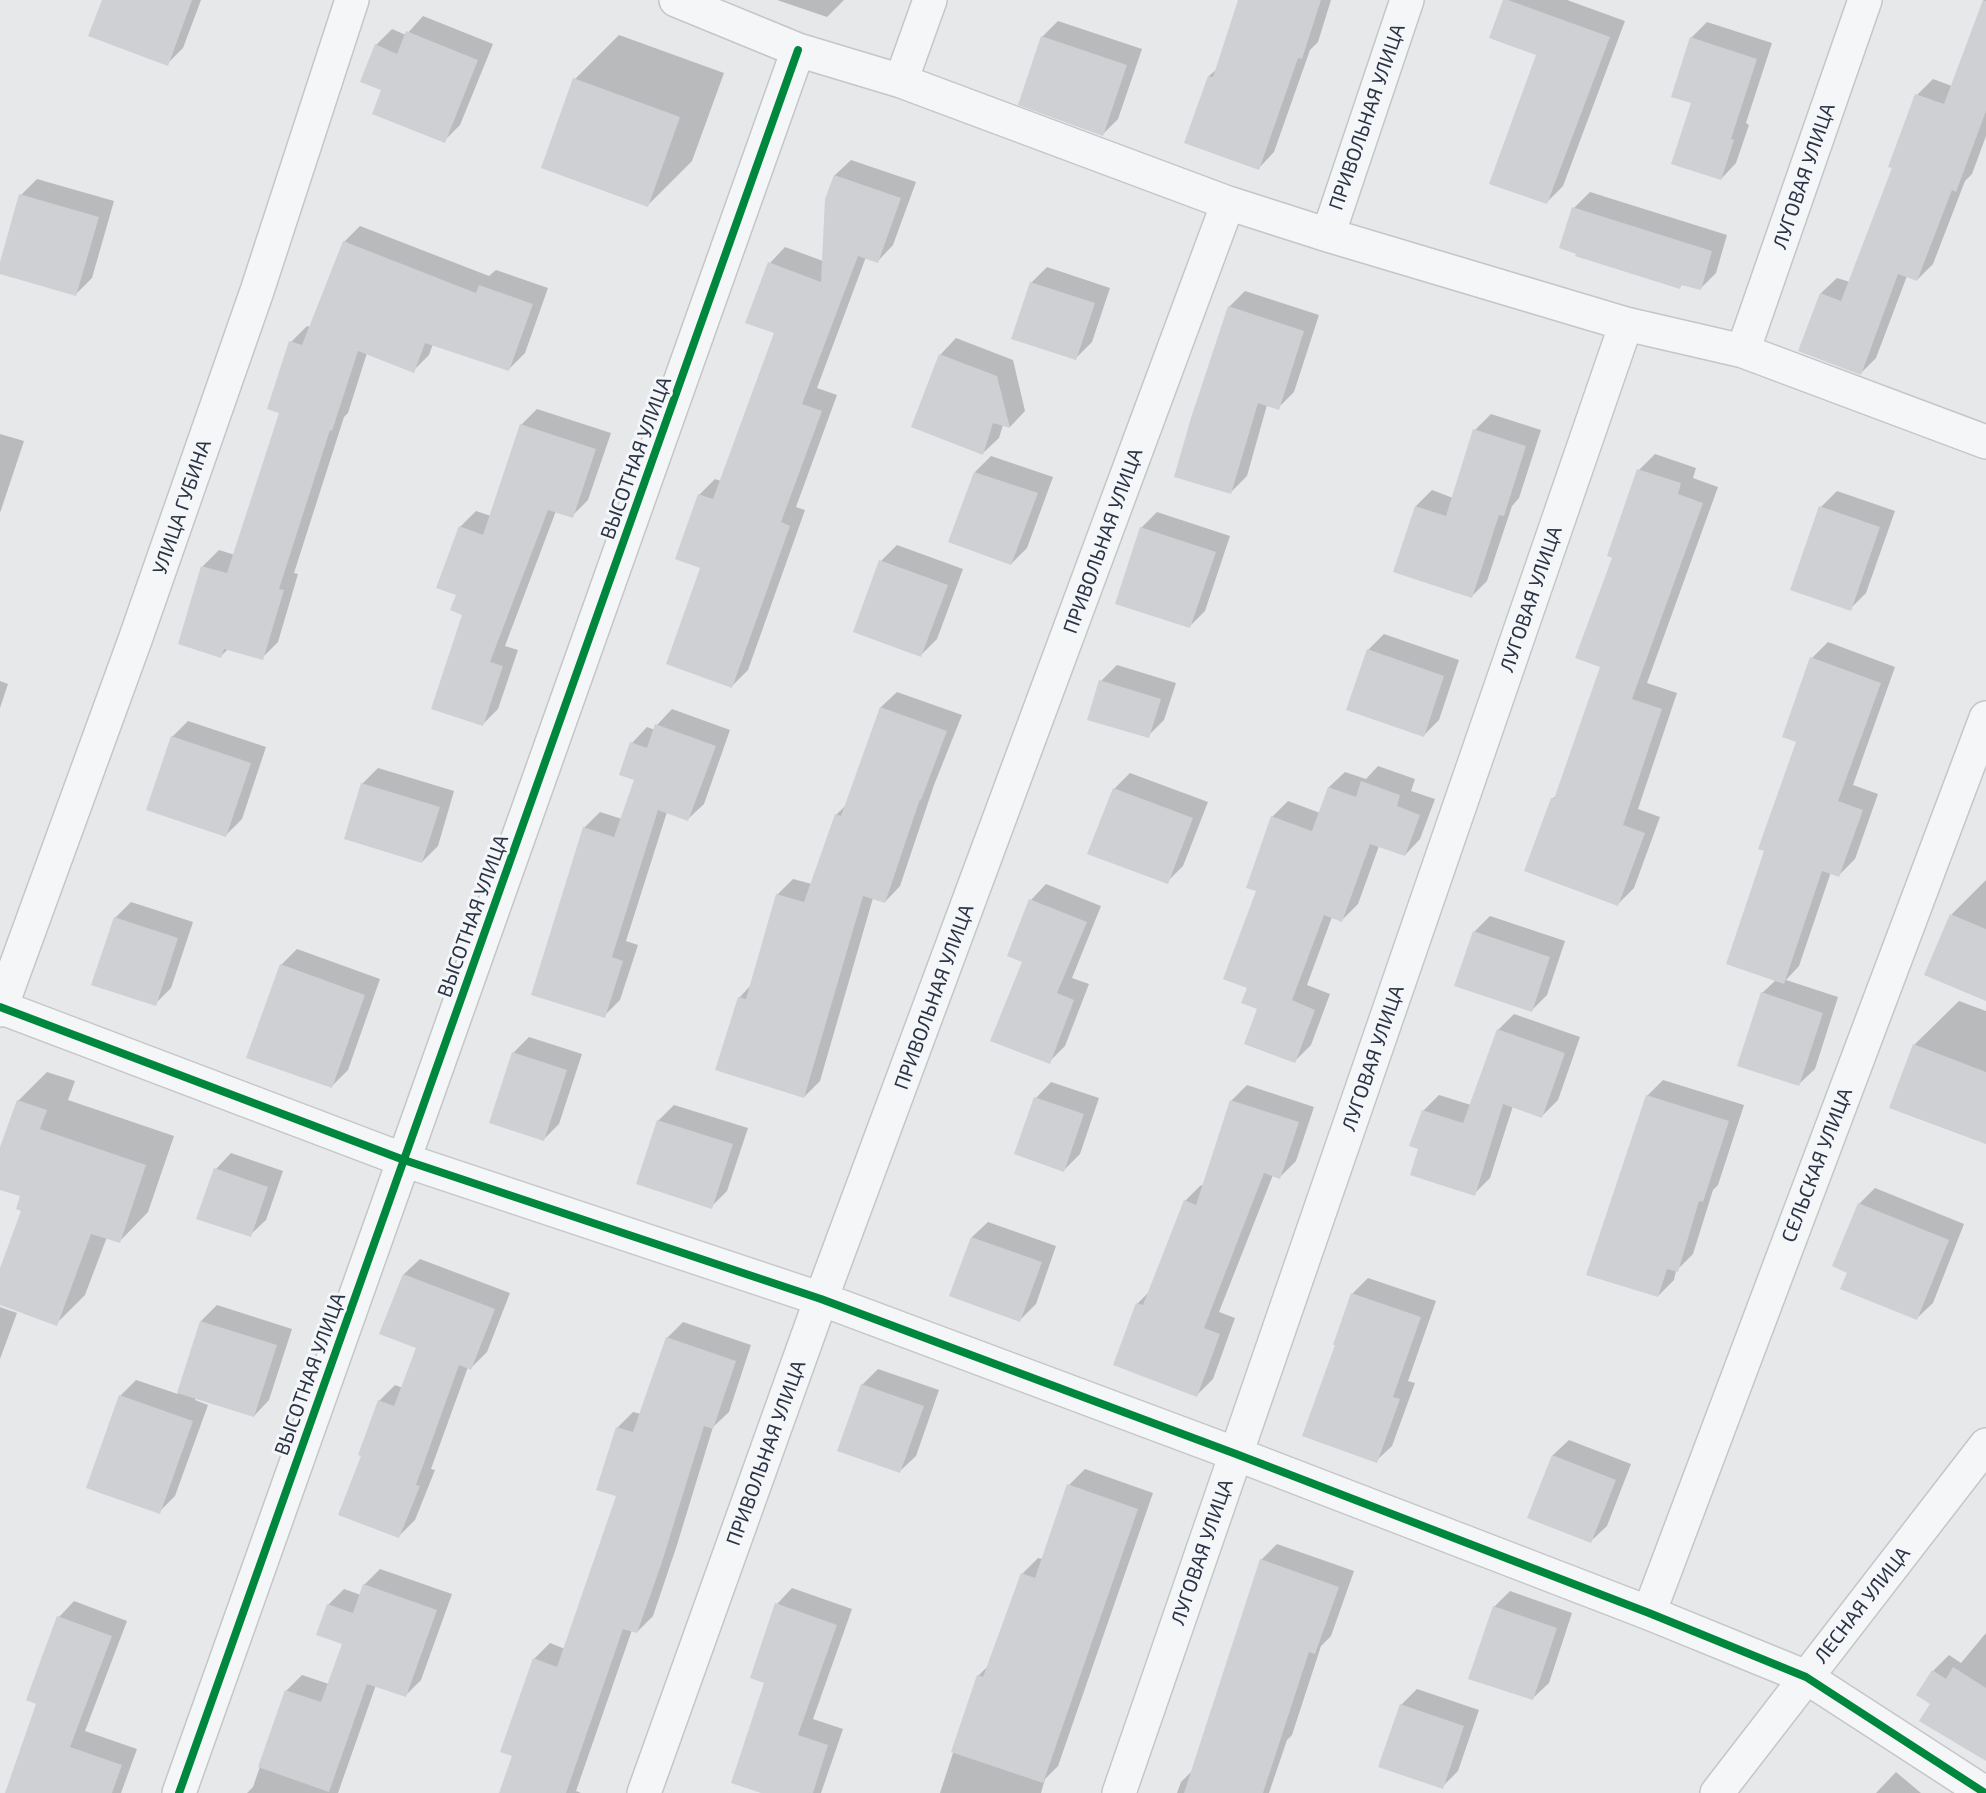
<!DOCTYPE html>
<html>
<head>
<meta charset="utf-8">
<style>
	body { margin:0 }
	canvas { display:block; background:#e6e8ea }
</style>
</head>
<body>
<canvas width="1986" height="1793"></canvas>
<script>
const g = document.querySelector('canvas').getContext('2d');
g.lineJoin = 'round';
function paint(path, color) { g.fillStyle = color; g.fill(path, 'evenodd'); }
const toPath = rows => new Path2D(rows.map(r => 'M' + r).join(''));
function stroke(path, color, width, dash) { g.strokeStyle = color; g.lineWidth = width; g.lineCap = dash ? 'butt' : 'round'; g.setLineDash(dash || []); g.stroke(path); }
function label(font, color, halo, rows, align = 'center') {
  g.font = font + ' "Exo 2",sans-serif'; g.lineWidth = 6; g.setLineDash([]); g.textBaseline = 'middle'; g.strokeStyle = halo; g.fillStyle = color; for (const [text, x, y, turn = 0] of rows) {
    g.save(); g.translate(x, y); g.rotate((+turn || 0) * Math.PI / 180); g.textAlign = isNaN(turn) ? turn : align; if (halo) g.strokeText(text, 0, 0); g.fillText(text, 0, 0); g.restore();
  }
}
paint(toPath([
	[104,0,201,0,183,48,167,64],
	[777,0,844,0,827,17],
	[1239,0,1331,0,1318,42,1310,50,1274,152,1259,168,1209,76,1218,68],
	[1504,0,1567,0,1625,21,1563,186,1547,202,1538,54],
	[1984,0,1986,0,1986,136,1972,174,1965,181,1933,264,1917,280,1907,276,1876,358,1861,373,1821,293,1837,278,1850,282,1894,167,1890,166,1917,95,1933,79,1952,86],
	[423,16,493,44,460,125,444,141,383,89,376,45,392,29,406,35],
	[1058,21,1142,49,1118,119,1102,135,1042,37],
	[1707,22,1772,43,1746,123,1749,125,1736,163,1721,179,1693,102,1691,38],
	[619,35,724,73,692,161,648,205,575,79],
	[851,160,916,182,893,245,878,261,866,257,817,388,837,395,796,507,805,510,748,670,732,686,702,567,699,495,715,479,721,481,776,333,770,263,785,247,823,261,835,175],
	[37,179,114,201,92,278,76,294,0,273,21,195],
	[1590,192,1727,235,1716,273,1700,289,1683,284,1680,287,1574,208],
	[360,226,489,276,496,270,548,288,525,353,509,369,433,344,429,355,413,371,367,353,348,413,344,417,294,573,298,574,278,642,262,658,229,648,221,656,180,643,203,566,219,550,235,555,280,412,291,342,307,326,310,327,344,242],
	[1047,267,1110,288,1092,342,1076,358,1031,283],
	[1245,291,1319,315,1294,392,1278,408,1267,405,1247,476,1231,492,1229,307],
	[956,338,1013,360,1025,411,1010,427,1003,425,999,438,983,453,913,426,941,354],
	[537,409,611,433,588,500,572,516,556,511,505,646,518,650,498,709,482,725,464,614,458,595,460,527,476,511,491,516,521,425],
	[1491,414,1541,430,1519,498,1512,506,1487,581,1471,597,1395,571,1416,506,1432,490,1453,498,1475,430],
	[0,434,24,441,0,513],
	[1655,454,1696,468,1693,478,1718,487,1647,683,1677,693,1638,809,1660,817,1634,888,1618,904,1552,799,1558,794,1602,666,1614,557,1639,470],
	[991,456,1053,477,1027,548,1011,564,975,472],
	[1837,491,1895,511,1866,593,1850,609,1821,507],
	[1157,512,1230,536,1205,611,1189,627,1141,528],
	[897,545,963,569,937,639,921,655,881,561],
	[1384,634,1459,660,1439,720,1423,736,1368,650],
	[1828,642,1895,667,1853,785,1878,794,1855,859,1839,875,1831,872,1799,966,1786,980,1838,997,1815,1069,1799,1084,1762,993,1776,980,1766,850,1798,741,1812,658],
	[1117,665,1176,683,1164,720,1148,736,1101,681],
	[0,681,8,684,0,708],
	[897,692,962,715,934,785,900,886,885,902,873,898,820,1081,804,1097,739,998,751,985,777,895,793,879,812,884,836,815,847,804,881,707],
	[672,709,730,730,704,804,688,819,667,812,626,941,638,945,620,1000,604,1016,584,828,600,812,622,819,636,779,632,743,647,727,655,730,657,725],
	[188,721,266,747,242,819,226,835,172,737],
	[1378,766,1415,779,1411,791,1435,799,1420,839,1405,855,1379,846,1358,904,1342,920,1332,917,1307,985,1330,994,1311,1045,1295,1061,1259,1008,1249,987,1258,890,1272,817,1288,801,1320,813,1329,787,1345,772,1366,779],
	[378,768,454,791,438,846,422,862,362,784],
	[1130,773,1208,802,1183,866,1167,882,1114,789],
	[1986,880,1986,1000,1926,974,1952,914],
	[1046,884,1101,906,1072,978,1089,984,1065,1046,1049,1062,1023,961,1009,955,1031,900],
	[131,902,193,922,171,988,155,1004,115,918],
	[1490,916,1565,941,1547,995,1531,1011,1474,932],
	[297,949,380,979,348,1070,332,1086,281,965],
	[1959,1001,1986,1011,1986,1142,1914,1045],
	[1514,1014,1580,1037,1558,1100,1542,1116,1513,1106,1490,1178,1474,1194,1420,1148,1423,1111,1439,1095,1471,1105,1498,1030],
	[529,1037,582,1054,559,1124,543,1140,490,1122,514,1052],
	[47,1072,75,1081,68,1100,174,1136,148,1212,119,1242,107,1237,85,1295,56,1324,0,1303,0,1272,23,1210,22,1195,0,1188,0,1151,18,1101],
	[1663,1080,1744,1105,1718,1185,1713,1190,1693,1254,1676,1271,1674,1280,1658,1296,1647,1096],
	[1051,1082,1099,1098,1080,1154,1064,1170,1036,1098],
	[1247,1085,1314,1107,1296,1161,1280,1177,1273,1175,1219,1312,1235,1318,1213,1379,1197,1395,1114,1364,1138,1303,1150,1291,1185,1201,1201,1185,1204,1186,1231,1101],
	[674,1105,748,1128,727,1191,711,1207,658,1121],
	[231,1153,283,1171,266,1220,250,1235,216,1169],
	[1875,1188,1964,1224,1933,1303,1917,1318,1849,1272,1859,1204],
	[988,1222,1056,1246,1036,1304,1020,1320,972,1237],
	[420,1259,510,1293,487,1352,471,1368,468,1367,431,1469,435,1470,415,1520,399,1536,362,1455,379,1401,395,1385,403,1388,418,1347,404,1274],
	[1368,1278,1436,1301,1408,1381,1415,1383,1392,1446,1376,1461,1337,1345,1352,1294],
	[217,1305,292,1329,269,1400,254,1416,196,1397,195,1400,208,1405,175,1496,159,1512,87,1487,121,1395,136,1380,178,1394,201,1321],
	[0,1307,17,1313,0,1359],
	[683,1322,751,1345,729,1412,713,1427,677,1545,653,1616,637,1632,632,1630,576,1791,581,1793,500,1793,514,1755,534,1659,550,1643,565,1649,618,1495,598,1489,618,1427,633,1412,641,1414,667,1338],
	[878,1369,939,1390,916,1456,900,1471,862,1385],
	[1569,1440,1631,1464,1607,1526,1591,1541,1529,1517,1553,1455],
	[1085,1469,1153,1493,1058,1766,1045,1779,1041,1793,940,1793,978,1676,989,1665,1023,1573,1038,1558,1043,1559,1069,1485],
	[1277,1544,1354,1571,1331,1636,1321,1646,1292,1735,1287,1740,1269,1793,1177,1793,1181,1782,1193,1770,1261,1560],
	[380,1569,452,1594,421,1680,405,1696,376,1685,338,1793,247,1793,253,1787,286,1691,302,1675,329,1684,344,1643,328,1605,344,1589,361,1595,364,1585],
	[792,1588,852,1609,813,1719,843,1729,821,1793,766,1793,766,1682,777,1604],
	[1510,1591,1572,1613,1549,1683,1533,1698,1494,1607],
	[74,1601,127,1621,85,1731,137,1749,121,1793,7,1793,38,1703,59,1617],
	[1986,1633,1986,1760,1932,1703,1918,1695,1933,1671,1949,1655,1961,1663],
	[1417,1689,1479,1710,1458,1771,1442,1787,1401,1705],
	[1896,1772,1921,1793,1876,1793]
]), '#0003');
paint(toPath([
	[102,0,192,0,168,66,88,36],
	[1238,0,1321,0,1302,59,1298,58,1259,170,1184,143,1208,76,1213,77],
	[1503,0,1508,0,1610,37,1547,204,1489,184,1536,55,1489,38],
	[1983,0,1986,1,1986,111,1956,192,1952,190,1917,281,1898,274,1861,375,1798,351,1820,293,1841,301,1892,168,1888,167,1915,94,1944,104],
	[406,31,478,60,445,143,372,114,381,90,360,82,375,44,397,54],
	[1041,36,1127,65,1103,136,1018,105],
	[1690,37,1757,59,1731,139,1734,140,1721,180,1671,164,1691,103,1671,97],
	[573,78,680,117,648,207,541,168],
	[834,175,901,198,878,263,858,256,802,404,822,411,781,522,790,526,732,688,666,664,700,568,675,559,698,494,713,499,774,333,745,323,768,262,821,282,825,199],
	[19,194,99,217,76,296,0,274,0,262],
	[1572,207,1712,251,1701,290,1681,285,1680,289,1575,256,1576,254,1559,248],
	[343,241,476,293,479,285,533,304,509,371,425,343,414,373,358,351,332,431,330,430,279,589,284,590,263,660,224,649,221,658,178,644,201,566,227,573,279,413,267,409,289,341,302,345],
	[1030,282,1095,303,1076,360,1011,339],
	[1228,306,1304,331,1279,410,1258,403,1231,494,1174,477,1191,418],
	[939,354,997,376,1010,428,993,423,983,455,911,427],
	[520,424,596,449,573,518,548,510,490,662,503,666,483,726,431,709,462,615,450,610,456,595,436,588,459,526,483,535],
	[1473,429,1526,446,1504,516,1499,515,1472,598,1393,572,1415,506,1446,516],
	[1637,469,1681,483,1678,494,1703,503,1632,699,1662,709,1623,825,1645,833,1618,906,1524,871,1551,798,1554,799,1600,667,1575,658,1612,558,1607,556],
	[974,472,1038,493,1011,565,948,542],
	[1819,506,1880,527,1851,611,1790,590],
	[1140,527,1216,552,1190,628,1115,604],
	[879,560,948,585,921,657,853,632],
	[1367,649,1444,676,1424,737,1346,710],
	[1810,657,1881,683,1838,801,1863,810,1839,877,1822,871,1784,984,1726,964,1764,851,1758,849,1796,742,1782,737],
	[1099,680,1161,699,1149,738,1087,720],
	[880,707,947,731,921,800,920,799,885,903,863,896,804,1098,715,1070,738,997,746,999,776,894,804,902,835,814,841,816],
	[655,724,716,746,688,821,658,810,612,957,623,961,605,1018,531,995,583,827,614,837,634,780,619,775,630,742,647,748],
	[171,736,251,763,226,837,146,810],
	[1361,781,1400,795,1397,806,1420,815,1405,856,1370,844,1342,922,1324,915,1292,1000,1315,1010,1295,1063,1244,1044,1257,1009,1241,1003,1247,988,1223,979,1256,891,1246,888,1271,816,1312,831,1328,787,1356,797],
	[361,783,440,807,422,863,344,839],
	[1113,788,1193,818,1168,884,1087,854],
	[1029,899,1087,922,1057,993,1074,1000,1050,1064,990,1041,1022,962,1007,956],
	[1950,914,1986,929,1986,1001,1924,975],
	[114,917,178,938,156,1006,91,985],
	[1473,931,1550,957,1532,1012,1454,986],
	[280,964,365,995,332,1088,246,1058],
	[1761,992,1823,1013,1799,1086,1737,1066],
	[1497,1029,1565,1053,1542,1118,1503,1104,1475,1196,1410,1175,1418,1149,1409,1146,1422,1110,1463,1123],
	[1913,1044,1986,1072,1986,1144,1889,1108],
	[512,1052,567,1070,544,1141,489,1123],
	[1646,1095,1729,1121,1703,1202,1699,1201,1678,1272,1667,1269,1658,1297,1586,1275],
	[1034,1097,1084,1114,1064,1172,1014,1154],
	[17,1100,47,1110,40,1129,146,1165,120,1243,91,1234,57,1326,0,1305,0,1268,21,1211,16,1209,20,1196,0,1190,0,1147],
	[1230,1100,1299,1122,1280,1179,1264,1173,1204,1328,1220,1334,1197,1397,1113,1365,1136,1303,1143,1305,1184,1200,1196,1205],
	[657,1120,733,1144,712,1209,636,1184],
	[214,1168,268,1187,251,1237,196,1219],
	[1858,1203,1949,1240,1917,1320,1840,1289,1847,1273,1832,1266],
	[971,1237,1042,1262,1020,1322,949,1296],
	[403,1274,495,1309,471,1370,459,1365,416,1485,420,1486,399,1538,338,1515,361,1456,358,1455,378,1400,394,1406,416,1348,379,1334],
	[1351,1293,1421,1317,1393,1397,1400,1399,1377,1463,1302,1436,1335,1345,1333,1345],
	[200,1321,277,1345,254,1417,177,1393],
	[666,1337,736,1361,713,1429,704,1426,662,1562,637,1633,623,1629,566,1793,499,1793,512,1756,500,1752,533,1658,557,1667,616,1496,596,1490,616,1427,633,1432],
	[861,1384,924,1406,900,1473,837,1451],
	[119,1395,193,1421,160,1514,86,1488],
	[1552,1455,1616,1480,1591,1543,1527,1518],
	[1067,1484,1138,1509,1043,1783,951,1752,977,1675,983,1677,1021,1573,1035,1578],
	[1260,1559,1339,1587,1315,1654,1309,1652,1263,1793,1184,1793],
	[363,1584,437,1610,406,1697,367,1684,329,1792,258,1767,285,1690,321,1702,342,1644,316,1635,327,1604,353,1613],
	[775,1603,837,1625,798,1735,828,1745,813,1793,761,1793,731,1783,764,1683,750,1678],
	[1493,1606,1557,1628,1533,1700,1468,1679],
	[57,1616,112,1636,70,1747,122,1765,112,1793,5,1793,36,1704,26,1700],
	[1953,1667,1986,1688,1986,1761,1919,1721,1930,1704,1916,1695,1932,1670,1946,1679],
	[1400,1704,1464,1726,1443,1789,1378,1767]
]), '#ced0d3');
const minor = toPath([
	[676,0,798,50,901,81,1228,203,1328,235,1626,324,1743,351,1986,442],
	[901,81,930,0],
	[1328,235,1407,0],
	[1743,351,1865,0],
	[0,1007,404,1160,821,1299,1236,1454,1649,1613,1806,1677,1985,1793],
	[0,1010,135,640,257,291,352,0],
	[1649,1613,1986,718],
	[179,1793,798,50],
	[644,1793,821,1299,1228,203],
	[1119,1793,1626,324],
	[1717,1793,1986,1445]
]);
stroke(minor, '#c4c6c8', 36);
stroke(minor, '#f5f6f7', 33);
stroke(toPath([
	[0,1007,404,1160,821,1299,1236,1454,1649,1613,1806,1677,1985,1793],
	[179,1793,798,50]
]), '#00873e', 8);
label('20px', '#2b3445', '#f4f6f9', [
	["ПРИВОЛЬНАЯ УЛИЦА",1367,117,-71],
	["ЛУГОВАЯ УЛИЦА",1804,176,-71],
	["ВЫСОТНАЯ УЛИЦА",636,458,-70],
	["УЛИЦА ГУБИНА",182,507,-71],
	["ПРИВОЛЬНАЯ УЛИЦА",1103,541,-70],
	["ЛУГОВАЯ УЛИЦА",1531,599,-71],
	["ВЫСОТНАЯ УЛИЦА",473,916,-70],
	["ПРИВОЛЬНАЯ УЛИЦА",934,997,-70],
	["ЛУГОВАЯ УЛИЦА",1373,1058,-71],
	["СЕЛЬСКАЯ УЛИЦА",1817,1165,-69],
	["ВЫСОТНАЯ УЛИЦА",310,1374,-70],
	["ПРИВОЛЬНАЯ УЛИЦА",766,1453,-70],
	["ЛУГОВАЯ УЛИЦА",1202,1552,-71],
	["ЛЕСНАЯ УЛИЦА",1862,1605,-52]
]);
</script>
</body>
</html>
